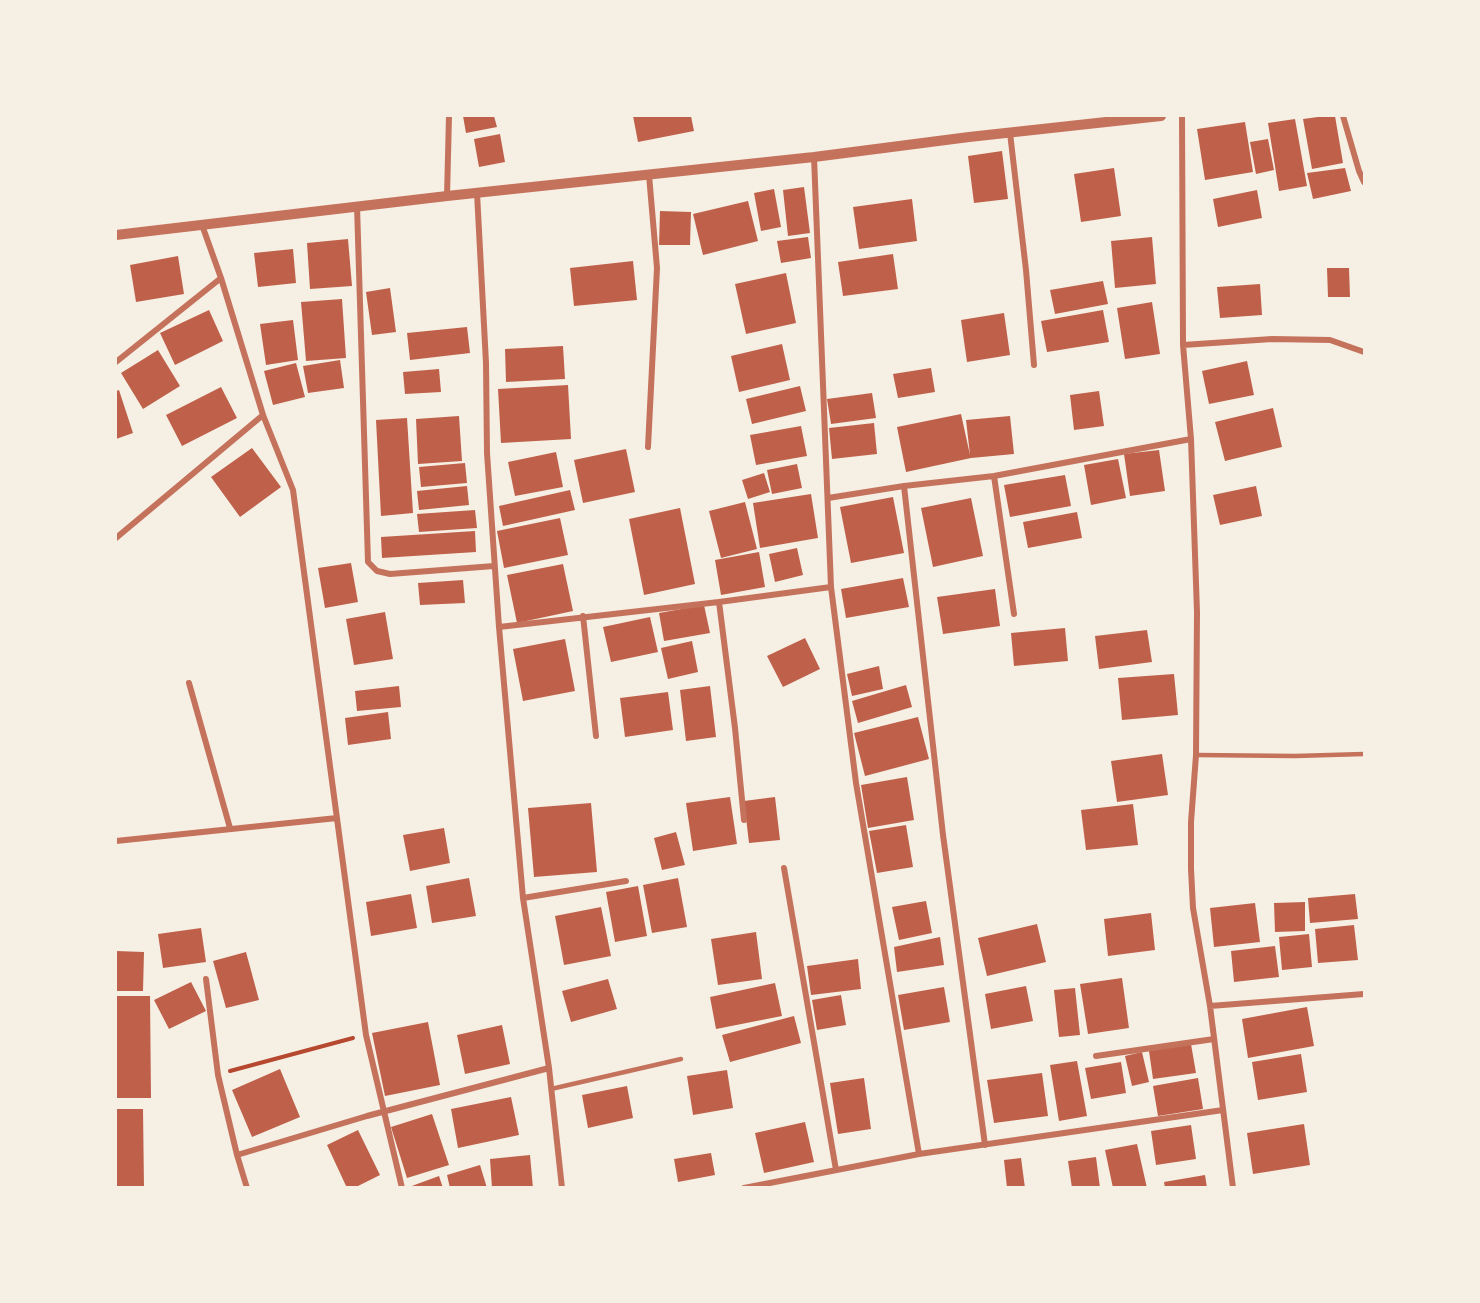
<!DOCTYPE html>
<html>
<head>
<meta charset="utf-8">
<style>
	body { margin:0 }
	#map { position:relative; width:1480px; height:1303px; overflow:hidden; background:#f6efe4; font-family:Karla,sans-serif }
	canvas { display:block }
	.frame { position:absolute; inset:0; border:117px solid #f6efe4; pointer-events:none }
</style>
</head>
<body>
<div id="map">
<canvas width="1480" height="1303"></canvas>
<div class="frame"></div>
</div>
<script>
const g = document.querySelector('canvas').getContext('2d');
g.lineJoin = 'round';
function paint(path, color) { g.fillStyle = color; g.fill(path, 'evenodd'); }
const toPath = rows => new Path2D(rows.map(r => 'M' + r).join(''));
function stroke(path, color, width, dash) { g.strokeStyle = color; g.lineWidth = width; g.lineCap = dash ? 'butt' : 'round'; g.setLineDash(dash || []); g.stroke(path); }
paint(toPath([
	[463,116,494,116,497,127,466,133],
	[633,116,691,116,694,131,638,142],
	[1325,116,1335,116,1343,163,1312,169,1303,119],
	[1295,119,1307,186,1279,191,1268,123],
	[1245,122,1253,172,1205,180,1197,129],
	[500,134,505,162,479,167,474,139],
	[1268,139,1274,170,1256,174,1250,142],
	[1002,151,1008,199,974,203,968,156],
	[1114,168,1121,216,1081,222,1074,174],
	[1345,168,1351,191,1313,199,1307,173],
	[804,187,810,233,788,236,783,190],
	[774,189,781,227,761,231,754,193],
	[1257,190,1262,218,1218,227,1213,199],
	[912,199,917,241,859,249,853,207],
	[748,201,758,241,703,255,693,214],
	[660,211,691,212,690,245,659,245],
	[808,237,811,258,781,263,777,241],
	[1152,237,1156,284,1115,288,1111,241],
	[348,239,352,286,310,289,307,243],
	[293,249,296,283,258,287,254,253],
	[893,254,898,289,843,296,838,262],
	[178,256,184,294,136,302,130,265],
	[633,261,637,300,574,306,570,268],
	[1327,268,1349,268,1350,297,1328,297],
	[786,273,796,323,746,334,735,284],
	[1103,281,1108,304,1055,314,1050,290],
	[1260,284,1262,315,1220,318,1217,287],
	[390,288,396,332,372,335,366,292],
	[342,299,346,358,306,361,301,302],
	[1152,302,1160,354,1125,359,1117,308],
	[209,310,223,341,175,365,160,333],
	[1103,310,1109,342,1047,352,1041,321],
	[1004,313,1010,355,967,362,961,320],
	[293,320,298,360,266,365,260,324],
	[467,327,470,353,410,360,407,333],
	[782,344,790,380,739,392,731,356],
	[563,346,565,379,506,382,505,349],
	[158,350,180,386,143,409,121,373],
	[340,360,344,388,308,393,303,366],
	[1247,361,1254,395,1209,404,1202,371],
	[296,363,305,397,273,405,264,371],
	[931,368,935,392,898,398,893,374],
	[439,369,441,392,405,394,403,372],
	[568,385,571,439,501,443,498,389],
	[800,386,806,411,752,424,746,399],
	[221,387,237,418,182,446,166,415],
	[119,390,133,433,116,439,116,391],
	[1099,391,1104,426,1074,430,1070,395],
	[872,393,876,418,831,424,827,399],
	[1273,408,1282,447,1225,461,1215,422],
	[961,414,970,455,966,420,1010,416,1014,454,971,458,906,472,897,427],
	[459,416,462,461,418,464,416,419],
	[407,418,413,513,381,516,376,420],
	[874,423,877,454,832,459,829,428],
	[801,426,807,456,756,465,750,435],
	[252,448,281,487,240,517,211,477],
	[626,449,635,492,583,503,574,460],
	[1159,450,1165,491,1130,496,1124,454],
	[556,452,563,487,515,496,508,462],
	[1118,459,1126,498,1091,505,1084,465],
	[465,463,467,483,421,487,419,467],
	[797,464,802,488,772,494,767,470],
	[764,473,770,492,748,499,742,480],
	[1065,475,1071,506,1010,517,1004,485],
	[467,486,469,505,419,510,417,491],
	[1256,486,1262,516,1220,525,1213,495],
	[570,490,575,510,503,526,499,506],
	[811,494,818,538,760,548,753,503],
	[893,497,904,553,851,563,840,507],
	[971,498,983,556,933,567,921,508],
	[745,502,757,549,721,558,709,511],
	[680,508,695,584,644,595,629,519],
	[475,510,477,528,419,532,417,514],
	[1077,512,1082,538,1028,548,1023,522],
	[560,518,568,555,504,568,497,531],
	[475,531,476,552,382,558,381,537],
	[797,548,803,575,775,582,769,554],
	[759,552,765,587,721,595,715,560],
	[351,563,358,602,325,608,318,568],
	[563,564,573,611,517,623,507,575],
	[903,578,909,607,846,618,841,589],
	[463,580,465,603,420,605,418,583],
	[995,589,1000,626,943,634,937,597],
	[704,605,710,633,664,641,659,613],
	[385,612,393,659,354,665,346,619],
	[650,617,658,652,611,662,603,627],
	[1065,628,1068,661,1014,666,1011,633],
	[1147,630,1152,662,1099,669,1095,636],
	[805,638,820,669,783,687,767,656],
	[565,639,575,691,523,701,513,649],
	[692,641,698,672,668,679,661,648],
	[879,666,883,689,852,696,847,674],
	[1174,674,1178,715,1122,720,1118,678],
	[906,685,912,707,858,723,852,701],
	[399,686,401,707,357,711,355,691],
	[710,686,716,737,686,741,680,690],
	[668,692,673,730,625,737,620,698],
	[388,712,391,739,348,745,345,718],
	[918,717,929,759,865,776,854,733],
	[1162,754,1168,795,1117,802,1111,761],
	[907,777,914,820,868,828,861,785],
	[730,797,737,844,693,851,686,803],
	[775,797,780,840,749,843,744,801],
	[591,803,597,872,534,877,528,808],
	[1133,804,1138,845,1086,850,1081,810],
	[906,825,913,867,877,873,869,831],
	[444,828,450,863,410,871,403,835],
	[676,832,685,865,662,870,654,838],
	[469,878,476,916,432,923,426,886],
	[678,878,687,927,652,933,643,885],
	[638,886,647,936,615,942,606,892],
	[411,894,417,928,371,936,366,902],
	[1355,894,1358,919,1310,923,1308,898],
	[926,901,932,933,899,940,892,907],
	[1305,902,1305,931,1275,932,1274,903],
	[1255,903,1260,942,1214,947,1210,908],
	[601,907,611,956,564,965,555,916],
	[1151,913,1155,950,1108,956,1104,919],
	[1037,924,1046,962,987,976,978,938],
	[1354,925,1358,960,1318,963,1315,929],
	[201,928,206,962,163,968,158,934],
	[756,932,762,979,718,985,711,939],
	[1309,934,1312,967,1282,970,1279,937],
	[940,937,944,965,897,972,894,947],
	[1275,946,1279,977,1234,982,1231,951],
	[116,951,144,952,143,991,116,991],
	[246,952,259,1000,226,1008,213,961],
	[858,959,861,989,811,995,807,966],
	[1122,978,1129,1028,1088,1034,1080,984],
	[608,979,617,1009,571,1022,562,991],
	[191,982,206,1011,169,1029,154,1000],
	[775,983,782,1016,716,1029,710,997],
	[1026,986,1033,1021,991,1029,985,994],
	[944,987,950,1022,904,1030,898,995],
	[1075,988,1080,1035,1059,1037,1054,990],
	[841,995,846,1025,817,1030,812,1000],
	[116,996,150,996,151,1098,116,1098],
	[1307,1007,1314,1046,1248,1058,1242,1019],
	[794,1016,801,1043,730,1062,722,1035],
	[428,1022,440,1085,385,1096,372,1033],
	[502,1025,510,1064,465,1074,457,1035],
	[1191,1044,1196,1073,1153,1079,1149,1051],
	[1142,1052,1149,1082,1132,1086,1125,1056],
	[1301,1054,1307,1092,1258,1100,1252,1062],
	[1077,1061,1087,1116,1059,1121,1050,1065],
	[1121,1062,1126,1093,1091,1099,1085,1068],
	[280,1069,300,1117,252,1137,232,1090],
	[727,1070,733,1108,693,1115,687,1076],
	[1042,1073,1048,1116,994,1123,987,1080],
	[864,1078,871,1129,838,1134,830,1083],
	[1198,1078,1203,1109,1158,1116,1153,1086],
	[627,1086,633,1118,588,1128,582,1095],
	[511,1097,519,1135,458,1148,451,1109],
	[116,1109,143,1109,144,1188,116,1188],
	[432,1114,449,1165,407,1178,391,1127],
	[805,1122,814,1162,764,1173,755,1133],
	[1304,1124,1310,1165,1253,1174,1247,1133],
	[1191,1125,1196,1159,1156,1165,1151,1131],
	[358,1130,380,1175,354,1188,347,1188,327,1145],
	[1137,1144,1147,1188,1113,1188,1105,1150],
	[711,1153,715,1175,678,1182,674,1159],
	[530,1155,533,1188,492,1188,490,1159],
	[1096,1157,1100,1188,1072,1188,1068,1161],
	[1021,1158,1025,1188,1007,1188,1004,1160],
	[480,1165,487,1188,450,1188,447,1175],
	[1205,1175,1207,1188,1165,1188,1164,1182],
	[439,1176,443,1188,409,1188,409,1187]
]), '#bf614a');
stroke(toPath([
	[230,1071,353,1038]
]), '#b5482f', 4);
stroke(toPath([
	[1196,755,1295,756,1364,754],
	[551,1089,681,1059]
]), '#c5725c', 4.5);
stroke(toPath([
	[1182,116,1183,345,1191,439,1197,612,1196,755,1191,822,1191,869,1193,908,1210,1006,1233,1188],
	[1343,116,1359,171,1364,182],
	[1010,133,1026,270,1034,365],
	[814,157,831,587,856,783,919,1154],
	[477,193,486,363,487,453,499,627,523,898,549,1068,562,1188],
	[447,196,449,116],
	[357,206,368,562,377,571,390,574,494,566],
	[1183,345,1272,339,1330,340,1364,352],
	[116,362,221,278],
	[263,415,293,490,366,1035,402,1188],
	[648,447,657,268,649,175],
	[994,476,1014,614],
	[904,486,943,835,985,1145],
	[828,498,904,486,994,476,1191,439],
	[116,538,263,415,221,278,202,225],
	[719,602,735,728,744,820],
	[583,616,596,736],
	[499,627,719,602,831,587],
	[189,683,230,828],
	[116,841,337,818],
	[784,868,836,1170],
	[523,898,626,881],
	[206,979,218,1075,237,1155,247,1188],
	[1210,1006,1364,994],
	[1096,1056,1214,1039],
	[237,1155,367,1116,549,1068],
	[744,1188,919,1154,1223,1110]
]), '#c5725c', 6);
stroke(toPath([
	[116,235,447,196,814,157,969,137,1161,116]
]), '#c5725c', 10);
</script>
</body>
</html>
